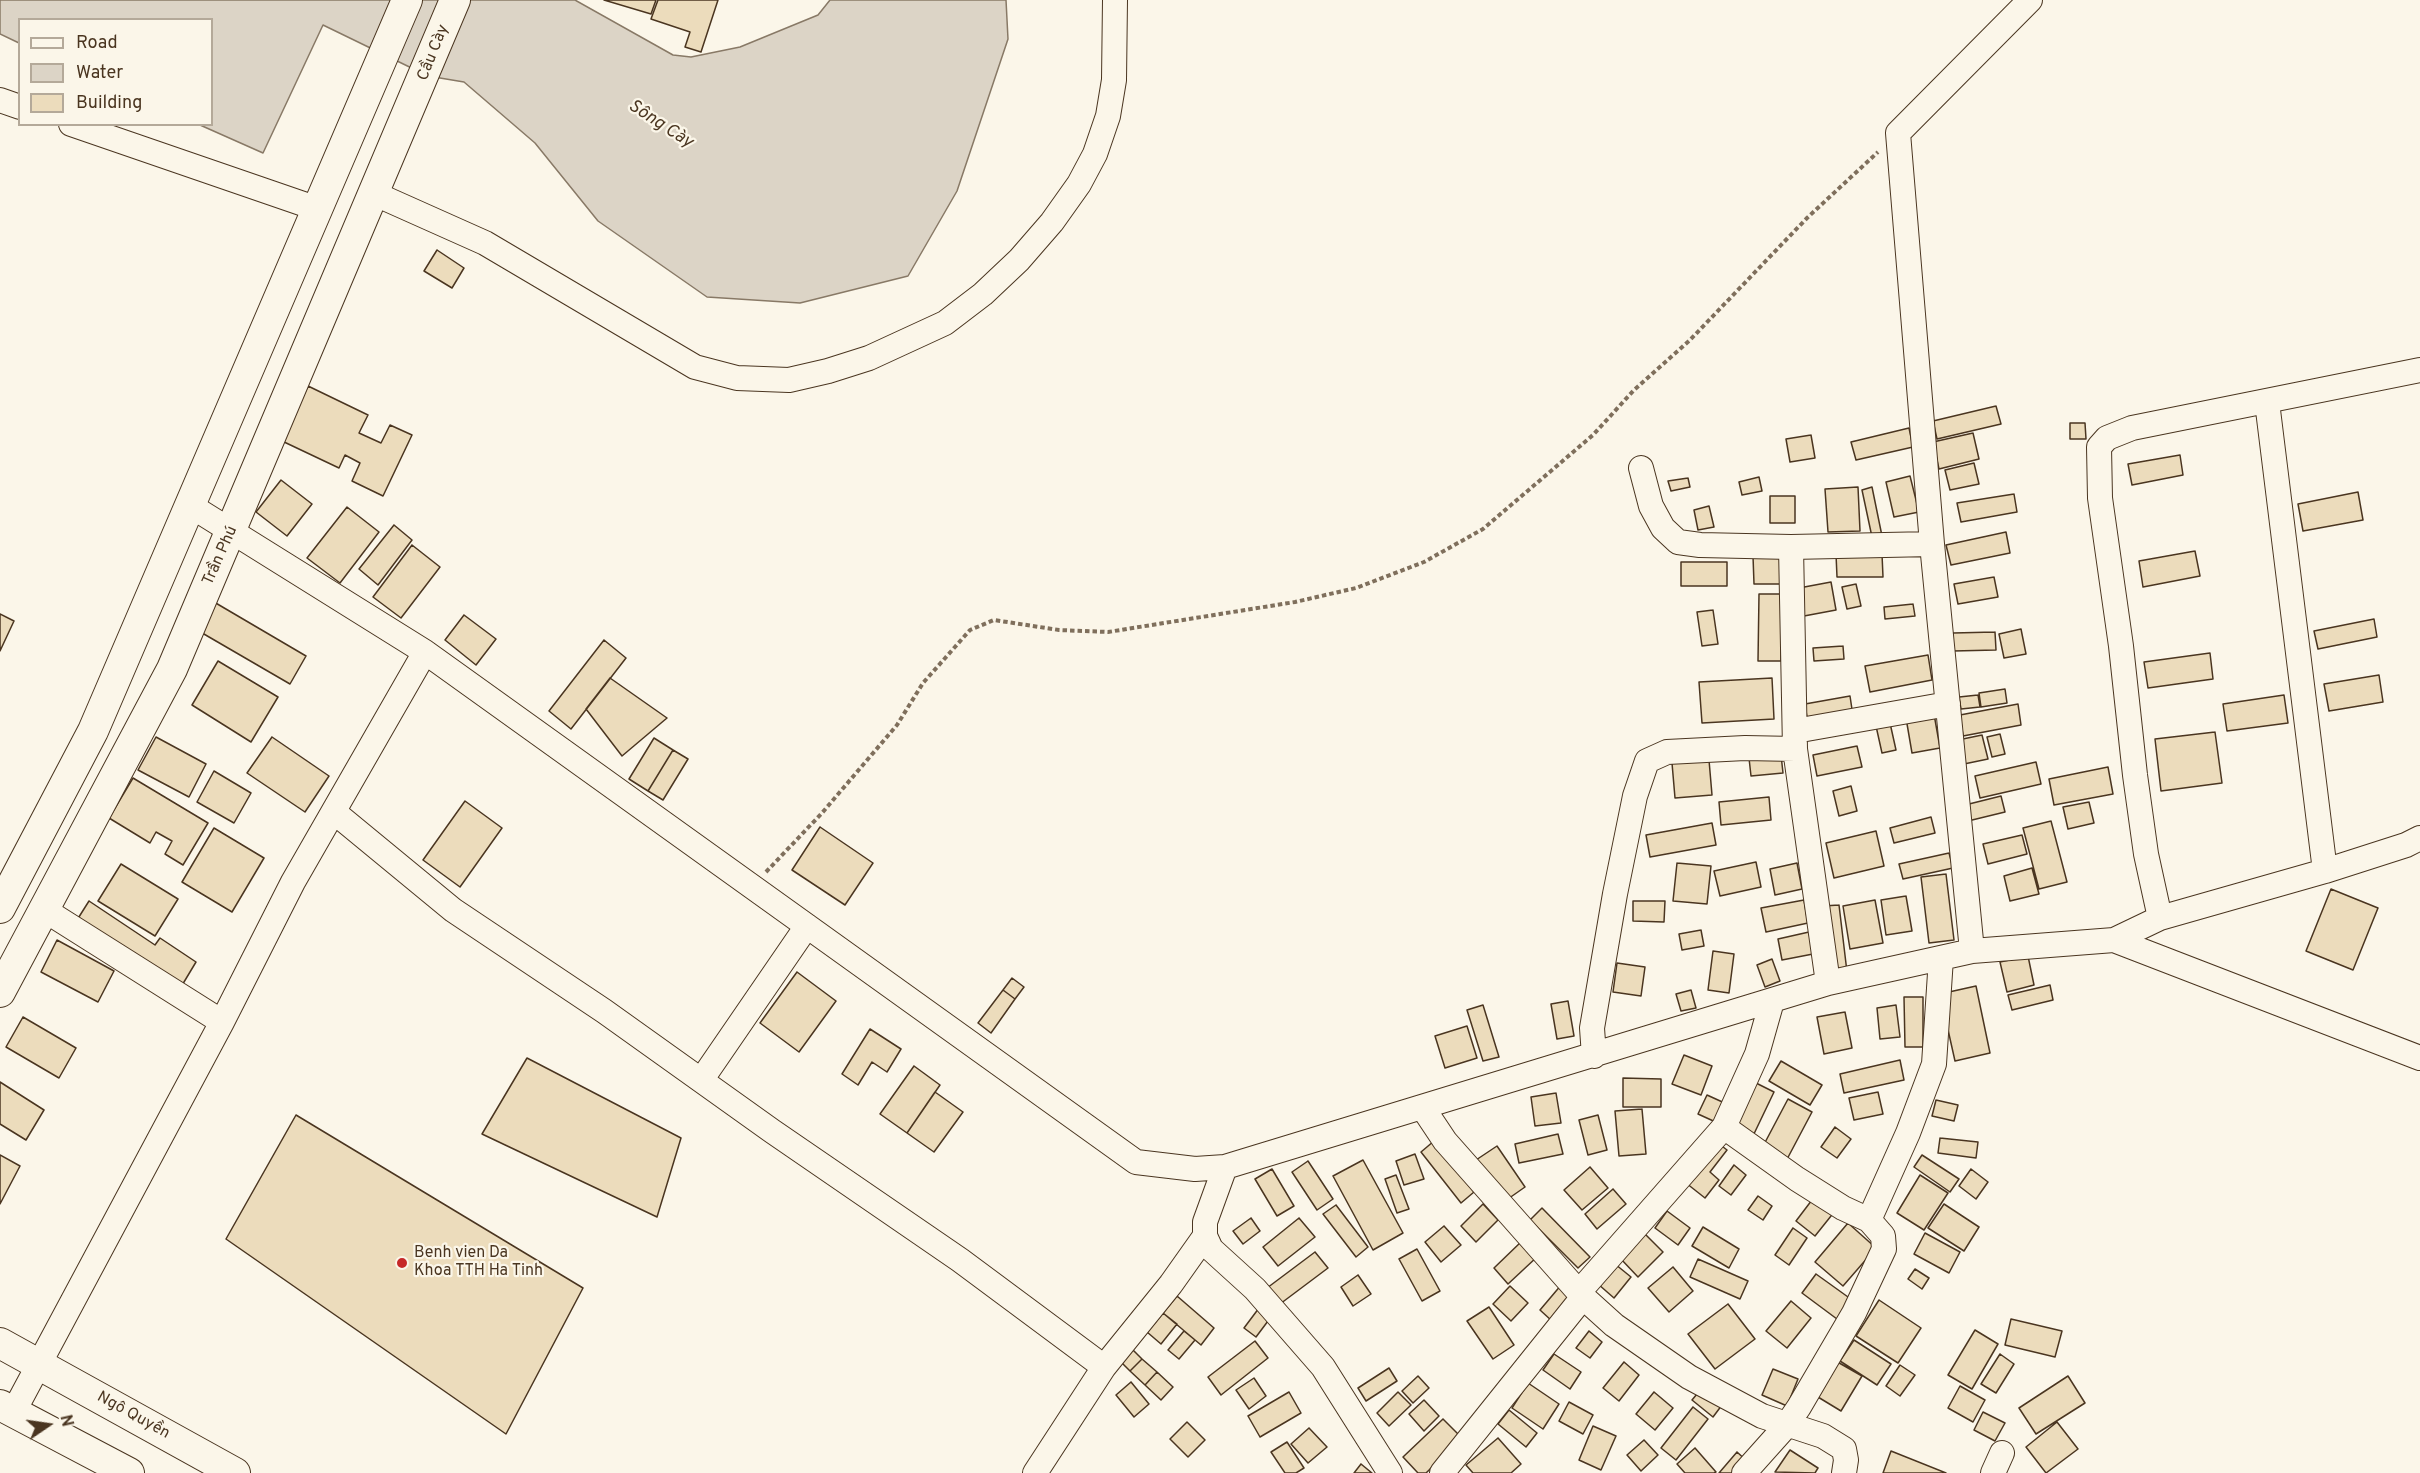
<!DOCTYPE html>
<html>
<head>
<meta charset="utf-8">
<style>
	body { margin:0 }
	#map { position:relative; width:2420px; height:1473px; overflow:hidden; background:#fbf6e9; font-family:Overpass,sans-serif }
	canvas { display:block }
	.legend { position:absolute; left:18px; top:18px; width:195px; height:108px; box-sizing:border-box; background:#fbf6e9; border:2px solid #b4a999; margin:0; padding:8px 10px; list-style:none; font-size:18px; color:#4a3520 }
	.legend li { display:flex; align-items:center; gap:12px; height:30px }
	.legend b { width:30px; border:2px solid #b4a999 }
	.north { position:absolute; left:18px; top:1395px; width:60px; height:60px; -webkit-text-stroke:4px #fbf6e9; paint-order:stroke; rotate:77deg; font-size:16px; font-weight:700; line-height:24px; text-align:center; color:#4a3520 }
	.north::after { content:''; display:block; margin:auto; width:21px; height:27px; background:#4a3520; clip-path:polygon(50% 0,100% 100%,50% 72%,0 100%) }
</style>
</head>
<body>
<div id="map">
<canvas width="2420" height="1473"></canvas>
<ul class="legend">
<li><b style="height:8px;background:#fbf6e9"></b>Road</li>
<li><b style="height:16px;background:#dcd4c6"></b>Water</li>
<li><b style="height:16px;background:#ecdcbc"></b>Building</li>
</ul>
<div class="north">N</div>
</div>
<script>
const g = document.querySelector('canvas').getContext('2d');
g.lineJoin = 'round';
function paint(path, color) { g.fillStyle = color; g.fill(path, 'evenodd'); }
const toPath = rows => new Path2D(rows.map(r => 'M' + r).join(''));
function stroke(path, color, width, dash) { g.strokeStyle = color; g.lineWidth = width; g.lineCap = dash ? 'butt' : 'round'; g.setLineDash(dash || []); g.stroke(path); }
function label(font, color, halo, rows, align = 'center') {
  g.font = font + ' Overpass,sans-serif'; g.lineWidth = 4.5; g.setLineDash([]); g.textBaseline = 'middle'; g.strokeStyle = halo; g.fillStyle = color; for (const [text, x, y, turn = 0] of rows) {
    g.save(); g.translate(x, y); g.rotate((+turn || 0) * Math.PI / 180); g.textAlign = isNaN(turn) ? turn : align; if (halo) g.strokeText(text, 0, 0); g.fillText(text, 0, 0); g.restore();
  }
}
const water = toPath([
	[0,0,575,0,673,55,691,57,740,47,818,15,830,0,1006,0,1008,39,957,191,908,276,800,303,707,297,598,221,535,143,464,82,428,76,323,25,263,153,200,125,212,124,212,20,20,20,19,43,0,34,0,0]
]);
paint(water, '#dcd4c6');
stroke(water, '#887966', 1.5);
const building = toPath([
	[604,0,656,0,651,14,604,0],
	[658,0,718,0,701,52,685,47,690,32,651,19,658,0],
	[437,250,464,268,452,288,424,271,437,250],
	[308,386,368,415,359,433,381,443,390,425,412,435,383,496,352,481,360,463,345,455,339,468,282,441,308,386],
	[1996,406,2001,424,1937,439,1933,421,1996,406],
	[2070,423,2085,423,2086,439,2070,439,2070,423],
	[1909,428,1913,447,1856,460,1851,442,1909,428],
	[1973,433,1979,459,1939,469,1933,442,1973,433],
	[1811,435,1815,458,1790,462,1786,439,1811,435],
	[2180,455,2183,475,2132,485,2128,464,2180,455],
	[1974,463,1979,484,1950,490,1945,470,1974,463],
	[1910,476,1919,512,1894,517,1886,482,1910,476],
	[1759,477,1762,491,1742,495,1739,482,1759,477],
	[1688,478,1690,487,1671,491,1668,481,1688,478],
	[281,480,312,504,287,536,256,512,281,480],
	[1858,487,1860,531,1828,532,1825,489,1858,487],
	[1872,487,1882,536,1872,537,1862,490,1872,487],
	[2358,492,2363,520,2303,531,2298,504,2358,492],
	[2014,494,2017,512,1961,522,1957,503,2014,494],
	[1770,496,1795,496,1795,523,1770,523,1770,496],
	[1709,506,1714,527,1698,530,1694,510,1709,506],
	[347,507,379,532,340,583,307,558,347,507],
	[394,525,412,540,378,585,359,569,394,525],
	[2006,532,2010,553,1951,565,1946,545,2006,532],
	[412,545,440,567,401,618,373,597,412,545],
	[2195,551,2200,576,2143,587,2139,561,2195,551],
	[1836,554,1882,554,1883,577,1837,577,1836,554],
	[1781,555,1781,584,1754,584,1753,556,1781,555],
	[1681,562,1727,562,1727,586,1681,586,1681,562],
	[1994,577,1998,597,1958,604,1954,584,1994,577],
	[1831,582,1836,610,1804,616,1799,588,1831,582],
	[1856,584,1861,606,1847,609,1842,587,1856,584],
	[1759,594,1782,594,1781,661,1758,661,1759,594],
	[214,602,306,656,290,684,197,630,214,602],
	[1913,604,1915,616,1885,619,1884,607,1913,604],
	[1713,610,1718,644,1702,646,1697,612,1713,610],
	[0,614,14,621,0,651,0,614],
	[464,615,496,639,476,665,445,640,464,615],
	[2374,619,2377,637,2318,649,2314,631,2374,619],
	[2021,629,2026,654,2004,658,1999,634,2021,629],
	[1995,632,1996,650,1953,651,1953,633,1995,632],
	[604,640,626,658,571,729,549,711,604,640],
	[1843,646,1844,659,1814,661,1813,648,1843,646],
	[2210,653,2213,679,2148,688,2144,662,2210,653],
	[1928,655,1932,680,1870,692,1865,666,1928,655],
	[218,661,278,697,251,742,192,705,218,661],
	[2379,675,2383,702,2329,711,2324,684,2379,675],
	[610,678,667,718,622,756,586,709,610,678],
	[1772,678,1774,719,1702,723,1699,682,1772,678],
	[2005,689,2007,703,1981,707,1979,693,2005,689],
	[1978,695,1980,707,1961,709,1959,697,1978,695],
	[2284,695,2288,723,2227,731,2223,704,2284,695],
	[1850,696,1853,716,1808,724,1805,704,1850,696],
	[2018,704,2021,725,1963,736,1960,715,2018,704],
	[1934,714,1940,748,1912,753,1906,718,1934,714],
	[1890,723,1896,750,1882,753,1876,726,1890,723],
	[2215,732,2222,783,2161,791,2155,739,2215,732],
	[2000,734,2005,754,1992,757,1987,737,2000,734],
	[1982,735,1988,759,1964,764,1958,740,1982,735],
	[156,737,206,764,189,797,138,770,156,737],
	[272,737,329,776,305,812,247,773,272,737],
	[654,738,673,750,648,791,629,779,654,738],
	[1857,746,1862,767,1817,776,1813,755,1857,746],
	[673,750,688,759,663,800,648,791,673,750],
	[1781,755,1783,773,1751,776,1749,758,1781,755],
	[1709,760,1712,795,1675,798,1672,763,1709,760],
	[2036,762,2041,784,1980,798,1975,776,2036,762],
	[2108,767,2113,794,2054,805,2049,779,2108,767],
	[214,771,251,793,234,823,197,802,214,771],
	[133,778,208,823,183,865,165,854,172,841,156,832,150,843,109,818,133,778],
	[1851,786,1857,811,1839,816,1833,791,1851,786],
	[2001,796,2005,812,1968,821,1965,805,2001,796],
	[1769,797,1771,820,1721,825,1719,802,1769,797],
	[465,801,502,828,460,887,423,860,465,801],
	[2089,802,2094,823,2068,829,2063,807,2089,802],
	[1931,817,1935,833,1894,843,1890,828,1931,817],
	[2051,821,2067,882,2039,889,2023,828,2051,821],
	[1712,823,1716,845,1650,857,1646,835,1712,823],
	[820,827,873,863,845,905,792,870,820,827],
	[214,828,264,858,232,912,182,882,214,828],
	[1876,831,1884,866,1834,878,1826,843,1876,831],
	[2022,835,2027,854,1988,864,1983,844,2022,835],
	[1949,853,1953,868,1903,879,1899,864,1949,853],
	[1756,862,1761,887,1720,896,1714,871,1756,862],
	[1677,863,1711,866,1707,904,1673,901,1677,863],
	[1797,863,1802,889,1775,895,1770,869,1797,863],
	[121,864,178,899,155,936,98,901,121,864],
	[2032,868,2039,894,2010,901,2004,876,2032,868],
	[1946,874,1954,940,1929,943,1921,877,1946,874],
	[2331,889,2378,908,2353,970,2306,951,2331,889],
	[1906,896,1912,931,1886,935,1881,900,1906,896],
	[1804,900,1808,923,1766,932,1761,908,1804,900],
	[1875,900,1883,943,1850,949,1843,906,1875,900],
	[89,901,155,945,160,938,196,962,181,987,77,920,89,901],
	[1633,901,1665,901,1664,922,1633,921,1633,901],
	[1839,905,1847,972,1831,974,1823,906,1839,905],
	[1701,930,1704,946,1682,950,1679,934,1701,930],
	[1809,932,1813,954,1782,960,1778,939,1809,932],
	[57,940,114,971,98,1002,41,972,57,940],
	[1713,951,1734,954,1729,993,1708,990,1713,951],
	[2028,956,2034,985,2007,992,2000,962,2028,956],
	[1772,959,1780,981,1765,987,1757,965,1772,959],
	[1617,963,1645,967,1641,996,1613,992,1617,963],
	[797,972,836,1001,799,1052,760,1023,797,972],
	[1012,978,1024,987,1015,999,1003,990,1012,978],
	[2050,985,2053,1000,2012,1010,2008,995,2050,985],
	[1976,986,1990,1053,1955,1061,1940,994,1976,986],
	[1003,990,1015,999,991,1033,978,1023,1003,990],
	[1691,990,1696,1008,1681,1011,1676,994,1691,990],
	[1904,997,1923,997,1923,1047,1905,1047,1904,997],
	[1568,1001,1574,1036,1557,1039,1551,1004,1568,1001],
	[1483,1005,1499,1057,1483,1061,1467,1010,1483,1005],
	[1896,1005,1900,1037,1880,1039,1877,1008,1896,1005],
	[1845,1012,1852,1048,1824,1054,1817,1017,1845,1012],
	[23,1017,76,1048,59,1078,6,1047,23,1017],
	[1467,1026,1477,1058,1445,1068,1435,1036,1467,1026],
	[870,1029,901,1049,887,1072,872,1062,858,1085,842,1074,870,1029],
	[1684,1055,1712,1066,1701,1095,1672,1084,1684,1055],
	[527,1058,681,1138,657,1217,482,1134,527,1058],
	[1900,1060,1904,1080,1844,1093,1840,1074,1900,1060],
	[1781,1061,1822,1085,1810,1105,1769,1081,1781,1061],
	[914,1066,940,1085,907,1133,880,1114,914,1066],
	[1623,1078,1661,1079,1661,1107,1623,1107,1623,1078],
	[1750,1080,1774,1092,1752,1138,1727,1126,1750,1080],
	[0,1082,44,1110,26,1140,0,1124,0,1082],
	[935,1092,963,1112,934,1152,907,1133,935,1092],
	[1878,1092,1883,1114,1854,1120,1849,1098,1878,1092],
	[1556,1093,1561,1123,1535,1126,1531,1097,1556,1093],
	[1707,1095,1729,1105,1720,1124,1698,1114,1707,1095],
	[1788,1099,1812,1112,1785,1163,1761,1150,1788,1099],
	[1936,1100,1958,1105,1954,1121,1932,1116,1936,1100],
	[1642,1109,1646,1154,1619,1156,1615,1111,1642,1109],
	[296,1115,583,1288,506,1434,226,1239,296,1115],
	[1598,1115,1607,1150,1588,1155,1579,1120,1598,1115],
	[1835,1127,1851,1139,1837,1158,1821,1147,1835,1127],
	[1558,1134,1563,1154,1519,1163,1515,1144,1558,1134],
	[1940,1138,1978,1142,1976,1158,1938,1153,1940,1138],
	[1434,1141,1474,1192,1461,1203,1421,1152,1434,1141],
	[1718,1143,1727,1150,1710,1172,1719,1180,1705,1198,1686,1183,1718,1143],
	[1497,1146,1525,1187,1505,1201,1476,1160,1497,1146],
	[1415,1154,1424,1179,1404,1185,1396,1161,1415,1154],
	[0,1155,20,1166,0,1204,0,1155],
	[1922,1155,1959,1179,1950,1192,1914,1167,1922,1155],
	[1363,1160,1403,1233,1373,1250,1333,1176,1363,1160],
	[1308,1161,1333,1199,1317,1210,1292,1172,1308,1161],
	[1734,1165,1746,1175,1731,1195,1719,1186,1734,1165],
	[1590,1167,1608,1188,1582,1210,1564,1190,1590,1167],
	[1272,1169,1294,1206,1277,1216,1255,1179,1272,1169],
	[1971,1169,1988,1182,1976,1199,1959,1186,1971,1169],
	[1396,1175,1409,1209,1397,1213,1385,1179,1396,1175],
	[1920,1175,1948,1193,1924,1230,1897,1213,1920,1175],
	[1613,1189,1626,1204,1597,1229,1585,1214,1613,1189],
	[1758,1196,1772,1206,1763,1220,1748,1210,1758,1196],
	[1815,1196,1835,1211,1815,1236,1796,1221,1815,1196],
	[1483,1204,1498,1220,1476,1242,1461,1226,1483,1204],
	[1944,1204,1979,1227,1964,1251,1928,1228,1944,1204],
	[1336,1205,1368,1247,1356,1257,1323,1214,1336,1205],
	[1542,1208,1590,1257,1578,1268,1530,1220,1542,1208],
	[1667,1211,1690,1228,1678,1245,1655,1228,1667,1211],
	[1251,1218,1260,1231,1243,1244,1233,1231,1251,1218],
	[1299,1218,1315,1237,1278,1266,1263,1247,1299,1218],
	[1848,1223,1876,1248,1843,1286,1815,1262,1848,1223],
	[1444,1226,1461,1245,1441,1262,1425,1242,1444,1226],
	[1703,1227,1739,1249,1729,1268,1692,1246,1703,1227],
	[1793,1228,1807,1238,1789,1265,1775,1255,1793,1228],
	[1925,1233,1960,1252,1949,1273,1914,1254,1925,1233],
	[1645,1234,1663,1252,1638,1277,1620,1258,1645,1234],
	[1523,1240,1538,1256,1508,1284,1494,1268,1523,1240],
	[1417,1249,1440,1291,1422,1301,1399,1259,1417,1249],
	[1315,1252,1328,1268,1280,1304,1267,1288,1315,1252],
	[1698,1259,1748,1281,1740,1299,1690,1277,1698,1259],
	[1615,1264,1631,1277,1614,1298,1598,1284,1615,1264],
	[1673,1267,1693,1291,1669,1312,1648,1288,1673,1267],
	[1915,1269,1929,1278,1922,1289,1908,1279,1915,1269],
	[1816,1274,1855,1302,1841,1322,1802,1293,1816,1274],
	[1358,1275,1371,1294,1353,1306,1341,1287,1358,1275],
	[1562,1284,1574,1295,1552,1321,1540,1310,1562,1284],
	[1510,1286,1528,1303,1511,1321,1493,1304,1510,1286],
	[1177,1296,1214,1328,1201,1345,1163,1313,1177,1296],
	[1879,1300,1921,1328,1898,1363,1856,1336,1879,1300],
	[1791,1301,1811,1318,1787,1348,1766,1331,1791,1301],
	[1728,1304,1755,1339,1715,1369,1688,1334,1728,1304],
	[1489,1307,1514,1345,1493,1359,1467,1321,1489,1307],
	[1259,1308,1271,1317,1256,1337,1244,1328,1259,1308],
	[1163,1313,1177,1324,1161,1344,1147,1332,1163,1313],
	[2011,1319,2062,1331,2055,1357,2005,1345,2011,1319],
	[1975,1330,1998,1344,1972,1389,1948,1375,1975,1330],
	[1184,1331,1195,1340,1179,1359,1168,1350,1184,1331],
	[1589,1331,1602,1342,1590,1358,1576,1348,1589,1331],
	[1854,1340,1891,1364,1877,1385,1840,1361,1854,1340],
	[1255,1341,1268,1358,1221,1395,1208,1377,1255,1341],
	[1130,1347,1142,1359,1130,1371,1119,1360,1130,1347],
	[1554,1354,1581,1372,1570,1389,1543,1370,1554,1354],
	[2000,1354,2014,1364,1996,1393,1981,1384,2000,1354],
	[1142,1359,1157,1372,1145,1385,1130,1371,1142,1359],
	[1834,1360,1862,1376,1841,1411,1813,1394,1834,1360],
	[1624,1362,1639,1375,1619,1401,1603,1388,1624,1362],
	[1900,1365,1915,1375,1900,1396,1886,1386,1900,1365],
	[1389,1368,1397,1381,1366,1401,1358,1388,1389,1368],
	[1773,1369,1798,1379,1787,1406,1762,1395,1773,1369],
	[1157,1372,1173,1387,1161,1400,1145,1385,1157,1372],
	[1418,1376,1429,1388,1413,1403,1402,1391,1418,1376],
	[2068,1376,2085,1403,2036,1434,2019,1408,2068,1376],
	[1254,1378,1266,1396,1249,1409,1236,1390,1254,1378],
	[1131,1382,1149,1404,1134,1417,1116,1395,1131,1382],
	[1528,1383,1559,1404,1543,1429,1512,1408,1528,1383],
	[1960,1386,1985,1400,1973,1422,1948,1408,1960,1386],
	[1702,1388,1722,1405,1713,1417,1692,1400,1702,1388],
	[1289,1392,1301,1413,1260,1437,1248,1416,1289,1392],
	[1398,1392,1411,1405,1389,1426,1377,1413,1398,1392],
	[1654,1392,1673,1408,1655,1430,1636,1414,1654,1392],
	[1424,1400,1439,1416,1424,1431,1409,1414,1424,1400],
	[1569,1402,1593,1415,1583,1434,1559,1421,1569,1402],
	[1693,1407,1708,1419,1676,1460,1661,1448,1693,1407],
	[1509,1410,1537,1433,1526,1447,1498,1424,1509,1410],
	[1983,1412,2005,1423,1995,1441,1974,1430,1983,1412],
	[1443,1419,1462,1438,1426,1473,1418,1473,1403,1457,1443,1419],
	[1187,1422,1205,1440,1188,1457,1170,1439,1187,1422],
	[2057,1422,2078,1449,2046,1473,2026,1447,2057,1422],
	[1593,1426,1616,1436,1601,1470,1579,1460,1593,1426],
	[1309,1428,1327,1447,1308,1463,1291,1444,1309,1428],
	[1498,1438,1521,1464,1511,1473,1473,1473,1466,1465,1498,1438],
	[1644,1440,1658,1455,1641,1471,1627,1455,1644,1440],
	[1287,1442,1304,1468,1296,1473,1285,1473,1271,1452,1287,1442],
	[1695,1448,1716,1472,1714,1473,1685,1473,1677,1464,1695,1448],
	[1790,1450,1818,1468,1815,1473,1775,1472,1790,1450],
	[1891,1451,1946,1473,1883,1473,1891,1451],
	[1737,1452,1748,1462,1738,1473,1719,1473,1737,1452],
	[1361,1464,1372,1473,1354,1473,1361,1464]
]);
paint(building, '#ecdcbc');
stroke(building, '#4a3520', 1.5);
const minor = toPath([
	[0,100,20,107],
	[71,124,318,209],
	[373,193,485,243,695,367,737,378,789,380,828,371,869,358,945,323,983,294,1019,260,1052,222,1079,184,1095,154,1108,116,1114,80,1115,0],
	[2267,402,2325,871],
	[1641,468,1651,506,1663,528,1678,542,1700,545,1791,547,1932,544,1972,951],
	[191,506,425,652,1136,1162,1195,1169,1225,1167,1828,983,1972,951,2114,940,2420,1058],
	[1932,544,1898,133,2030,0],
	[1791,547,1795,749,1828,983],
	[1795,731,1948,704],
	[334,812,453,910,604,1011,772,1131,960,1260,1104,1367],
	[43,909,222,1022],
	[2160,918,2146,854,2135,775,2121,646,2100,498,2099,447,2107,438,2132,428,2420,370],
	[2114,940,2160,918,2325,871,2406,845,2420,838],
	[1594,1056,1592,1028,1615,894,1635,796,1647,761,1667,752,1745,748,1795,749],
	[702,1079,807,926],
	[1423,1108,1445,1141,1583,1297,1614,1325,1689,1377,1762,1416,1823,1436,1844,1449,1846,1460,1844,1473],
	[1724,1127,1797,1179,1843,1208,1869,1220,1883,1236,1884,1249,1854,1313,1799,1407,1786,1426,1744,1473],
	[1225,1167,1205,1222,1205,1236,1211,1249,1255,1289,1323,1367,1390,1473],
	[1869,1220,1908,1133,1934,1064,1941,958],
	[1579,1292,1724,1127,1757,1054,1772,1001],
	[14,1411,222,1022,293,882,425,652],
	[1035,1473,1104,1367,1171,1284,1205,1236],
	[1442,1473,1583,1297],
	[1993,1473,2002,1453]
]);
const major = toPath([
	[0,908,93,731,407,0],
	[0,992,172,669,455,0],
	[0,1343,235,1473],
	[0,1405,129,1473]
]);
stroke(minor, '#4a3520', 26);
stroke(major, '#4a3520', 32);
stroke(toPath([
	[766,872,822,813,897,725,923,683,970,630,994,620,1059,630,1108,632,1295,602,1356,588,1424,562,1483,529,1593,435,1634,390,1689,341,1807,218,1878,152]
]), '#7f6f5c', 4, [4.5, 3]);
stroke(minor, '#fbf6e9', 24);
stroke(major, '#fbf6e9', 30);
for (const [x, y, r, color] of [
	[402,1263,6,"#c62828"]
]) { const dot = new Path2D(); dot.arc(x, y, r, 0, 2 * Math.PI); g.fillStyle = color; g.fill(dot); stroke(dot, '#fbf6e9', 2); }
label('16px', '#4a3520', '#fbf6e9', [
	["Cầu Cày",434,53,-68],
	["Trần Phú",221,556,-66],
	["Ngô Quyền",133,1416,29]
]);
label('16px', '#4a3520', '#fbf6e9', [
	["Benh vien Da",414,1254],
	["Khoa TTH Ha Tinh",414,1272]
], 'left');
label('italic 18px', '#4a3520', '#fbf6e9', [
	["Sông Cày",660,125,33]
]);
</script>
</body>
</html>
